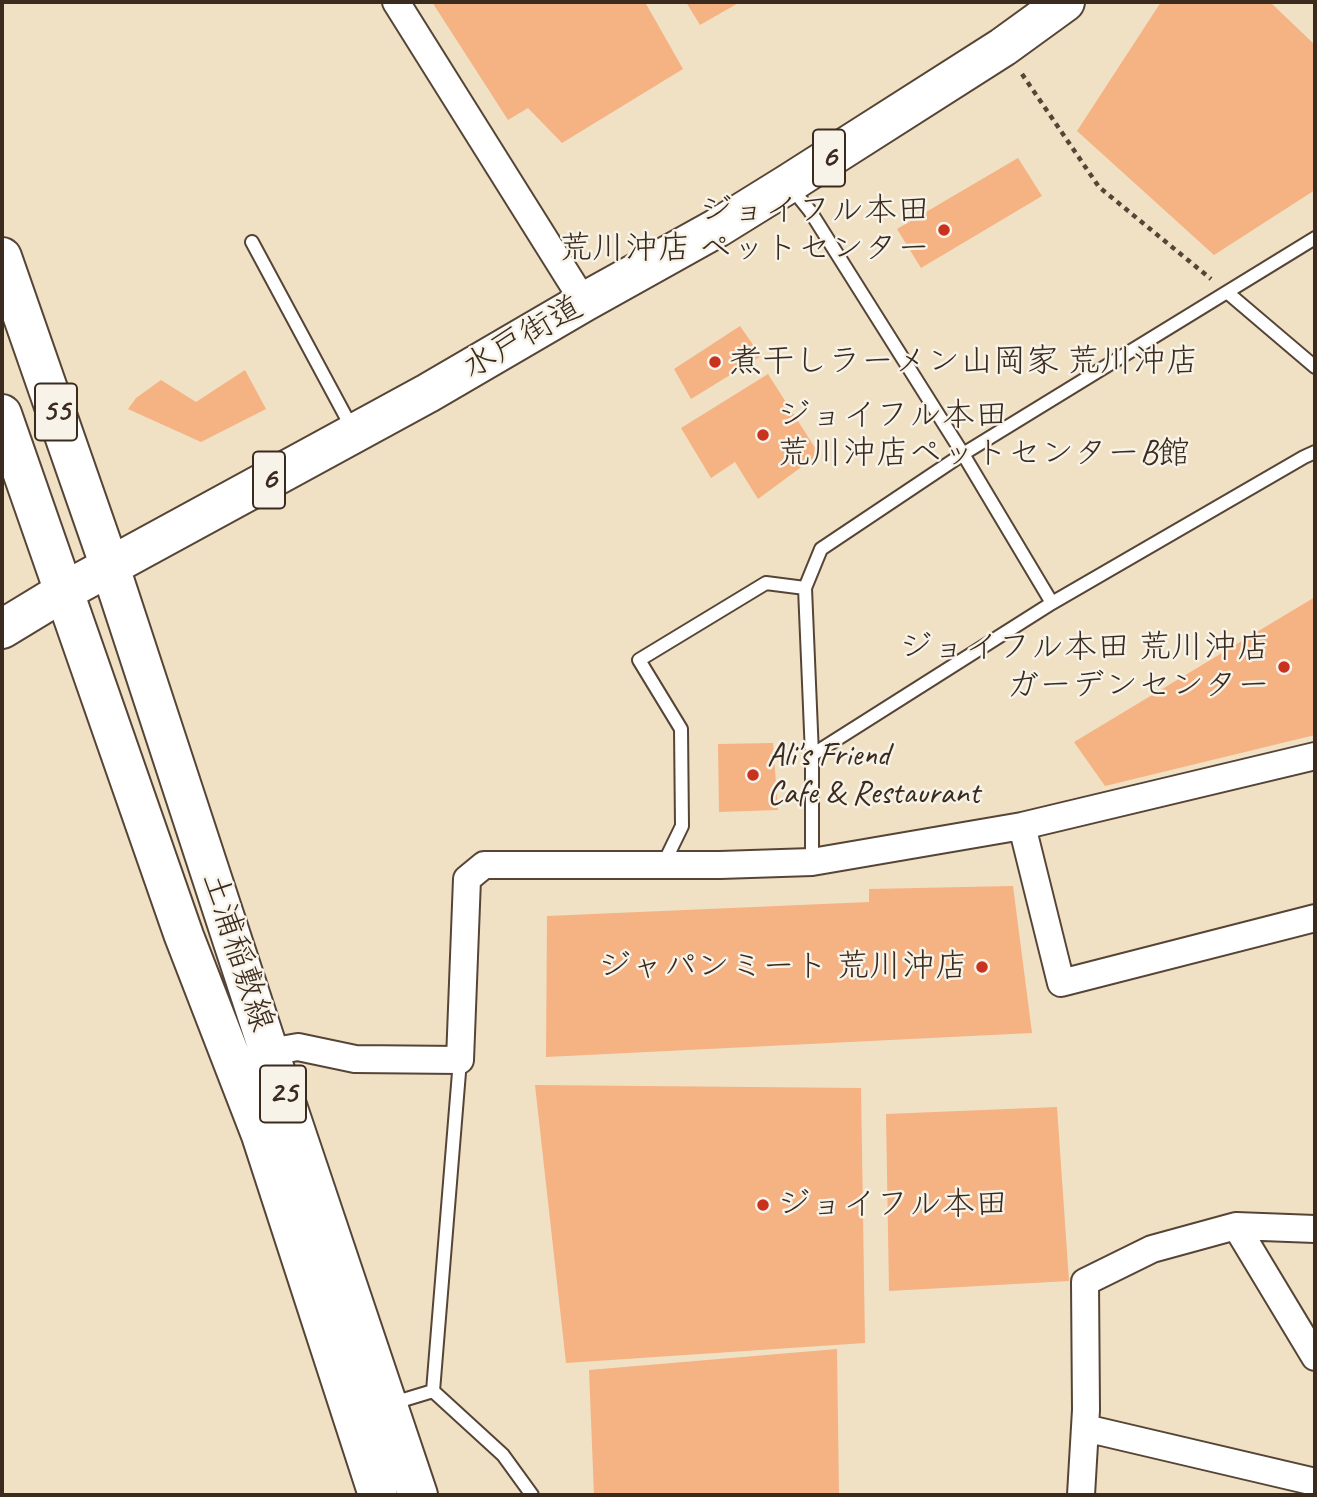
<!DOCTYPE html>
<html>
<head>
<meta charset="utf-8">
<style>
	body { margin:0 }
	#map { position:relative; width:1317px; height:1497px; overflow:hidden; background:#f0e1c4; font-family:Caveat,sans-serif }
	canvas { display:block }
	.frame { position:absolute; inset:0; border:4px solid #3b2a1e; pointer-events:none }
</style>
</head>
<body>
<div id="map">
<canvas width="1317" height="1497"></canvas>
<div class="frame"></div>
</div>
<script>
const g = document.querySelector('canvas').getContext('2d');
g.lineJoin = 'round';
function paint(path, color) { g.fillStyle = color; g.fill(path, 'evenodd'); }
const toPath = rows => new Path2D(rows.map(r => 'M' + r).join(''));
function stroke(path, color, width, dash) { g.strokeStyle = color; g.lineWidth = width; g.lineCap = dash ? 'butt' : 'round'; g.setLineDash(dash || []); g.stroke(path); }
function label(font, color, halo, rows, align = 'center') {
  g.font = font + ' Caveat,"Klee One",sans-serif'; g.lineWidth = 5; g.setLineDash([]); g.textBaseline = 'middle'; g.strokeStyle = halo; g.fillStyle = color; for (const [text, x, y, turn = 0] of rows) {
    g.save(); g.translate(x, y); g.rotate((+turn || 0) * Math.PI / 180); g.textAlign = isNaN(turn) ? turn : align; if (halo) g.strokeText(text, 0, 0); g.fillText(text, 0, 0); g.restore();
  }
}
paint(toPath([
	[432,2,645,2,683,69,562,143,528,108,508,120],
	[686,2,740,2,700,25],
	[1161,2,1270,2,1315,45,1315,190,1214,255,1077,131],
	[1018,158,1042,196,921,268,897,229],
	[740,326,761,356,691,399,674,369],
	[245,370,266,409,201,442,128,409,136,398,161,380,196,402],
	[768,374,819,454,758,499,735,462,711,478,681,428],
	[1315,597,1315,735,1105,786,1074,742],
	[773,743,778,810,719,812,718,744],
	[1013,886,1032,1033,546,1057,547,916,869,902,869,889],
	[535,1085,861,1088,865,1343,566,1363],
	[1057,1107,1069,1281,889,1291,886,1114],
	[837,1349,839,1495,594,1495,589,1370]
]), '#f5b283');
const service = toPath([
	[790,186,810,211,963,454,1052,603],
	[252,242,353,430],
	[1228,293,1315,367],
	[812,755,805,588,821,549,963,454,1315,238],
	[812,862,812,755,1052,603,1304,457,1315,452],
	[663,865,682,826,681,729,639,660,766,583,805,588],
	[433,1391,503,1455,532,1495],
	[390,1404,433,1391,460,1060]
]);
const minor = toPath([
	[396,2,584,302],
	[1022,826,1061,983,1315,918],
	[269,1052,298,1047,355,1059,460,1060,467,879,484,865,720,865,812,862,1022,826,1315,756],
	[1236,1226,1315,1357],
	[1085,1428,1315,1482],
	[1081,1495,1086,1410,1085,1282,1152,1249,1236,1226,1315,1229]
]);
const primary = toPath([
	[2,257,110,567,269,1052,418,1495],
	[2,414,184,936,261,1135,378,1495]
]);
const trunk = toPath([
	[2,629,63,592,428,393,584,302,717,228,788,184,1003,47,1065,2]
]);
stroke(service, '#564537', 16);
stroke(minor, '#564537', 30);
stroke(primary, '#564537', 42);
stroke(trunk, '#564537', 42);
stroke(toPath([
	[1022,74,1099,187,1211,279]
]), '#564537', 4.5, [5, 5]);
stroke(service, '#fff', 12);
stroke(minor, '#fff', 26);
stroke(primary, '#fff', 38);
stroke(trunk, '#fff', 38);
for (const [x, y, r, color] of [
	[944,230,7,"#c8321e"],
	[715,362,7,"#c8321e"],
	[763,435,7,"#c8321e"],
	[1284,667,7,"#c8321e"],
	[753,775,7,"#c8321e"],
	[982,967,7,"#c8321e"],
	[763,1205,7,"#c8321e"]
]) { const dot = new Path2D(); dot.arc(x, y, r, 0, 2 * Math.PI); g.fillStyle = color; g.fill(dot); stroke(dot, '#f7f3e8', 2.5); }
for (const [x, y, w] of [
	[829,158,32],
	[56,412,42],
	[269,480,32],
	[283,1094,46]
]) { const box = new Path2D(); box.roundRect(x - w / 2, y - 28.5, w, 57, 5); g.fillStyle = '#f7f3e8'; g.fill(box); stroke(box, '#3b2a1e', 2); }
label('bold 32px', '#3b2a1e', null, [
	["6",829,158],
	["55",56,412],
	["6",269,480],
	["25",283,1094]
]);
label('33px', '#3b2a1e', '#f7f3e8', [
	["ジョイフル本田",930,211,"right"],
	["荒川沖店 ペットセンター",930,249,"right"],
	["煮干しラーメン山岡家 荒川沖店",729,362],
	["ジョイフル本田",777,416],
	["荒川沖店ペットセンターB館",777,454],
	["ジョイフル本田 荒川沖店",1270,648,"right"],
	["ガーデンセンター",1270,686,"right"],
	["Ali's Friend",767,756],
	["Cafe & Restaurant",767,794],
	["ジャパンミート 荒川沖店",968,967,"right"],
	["ジョイフル本田",777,1205]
], 'left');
label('33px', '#3b2a1e', '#f7f3e8', [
	["水戸街道",523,338,-30],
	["土浦稲敷線",237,952,72]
]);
</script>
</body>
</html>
